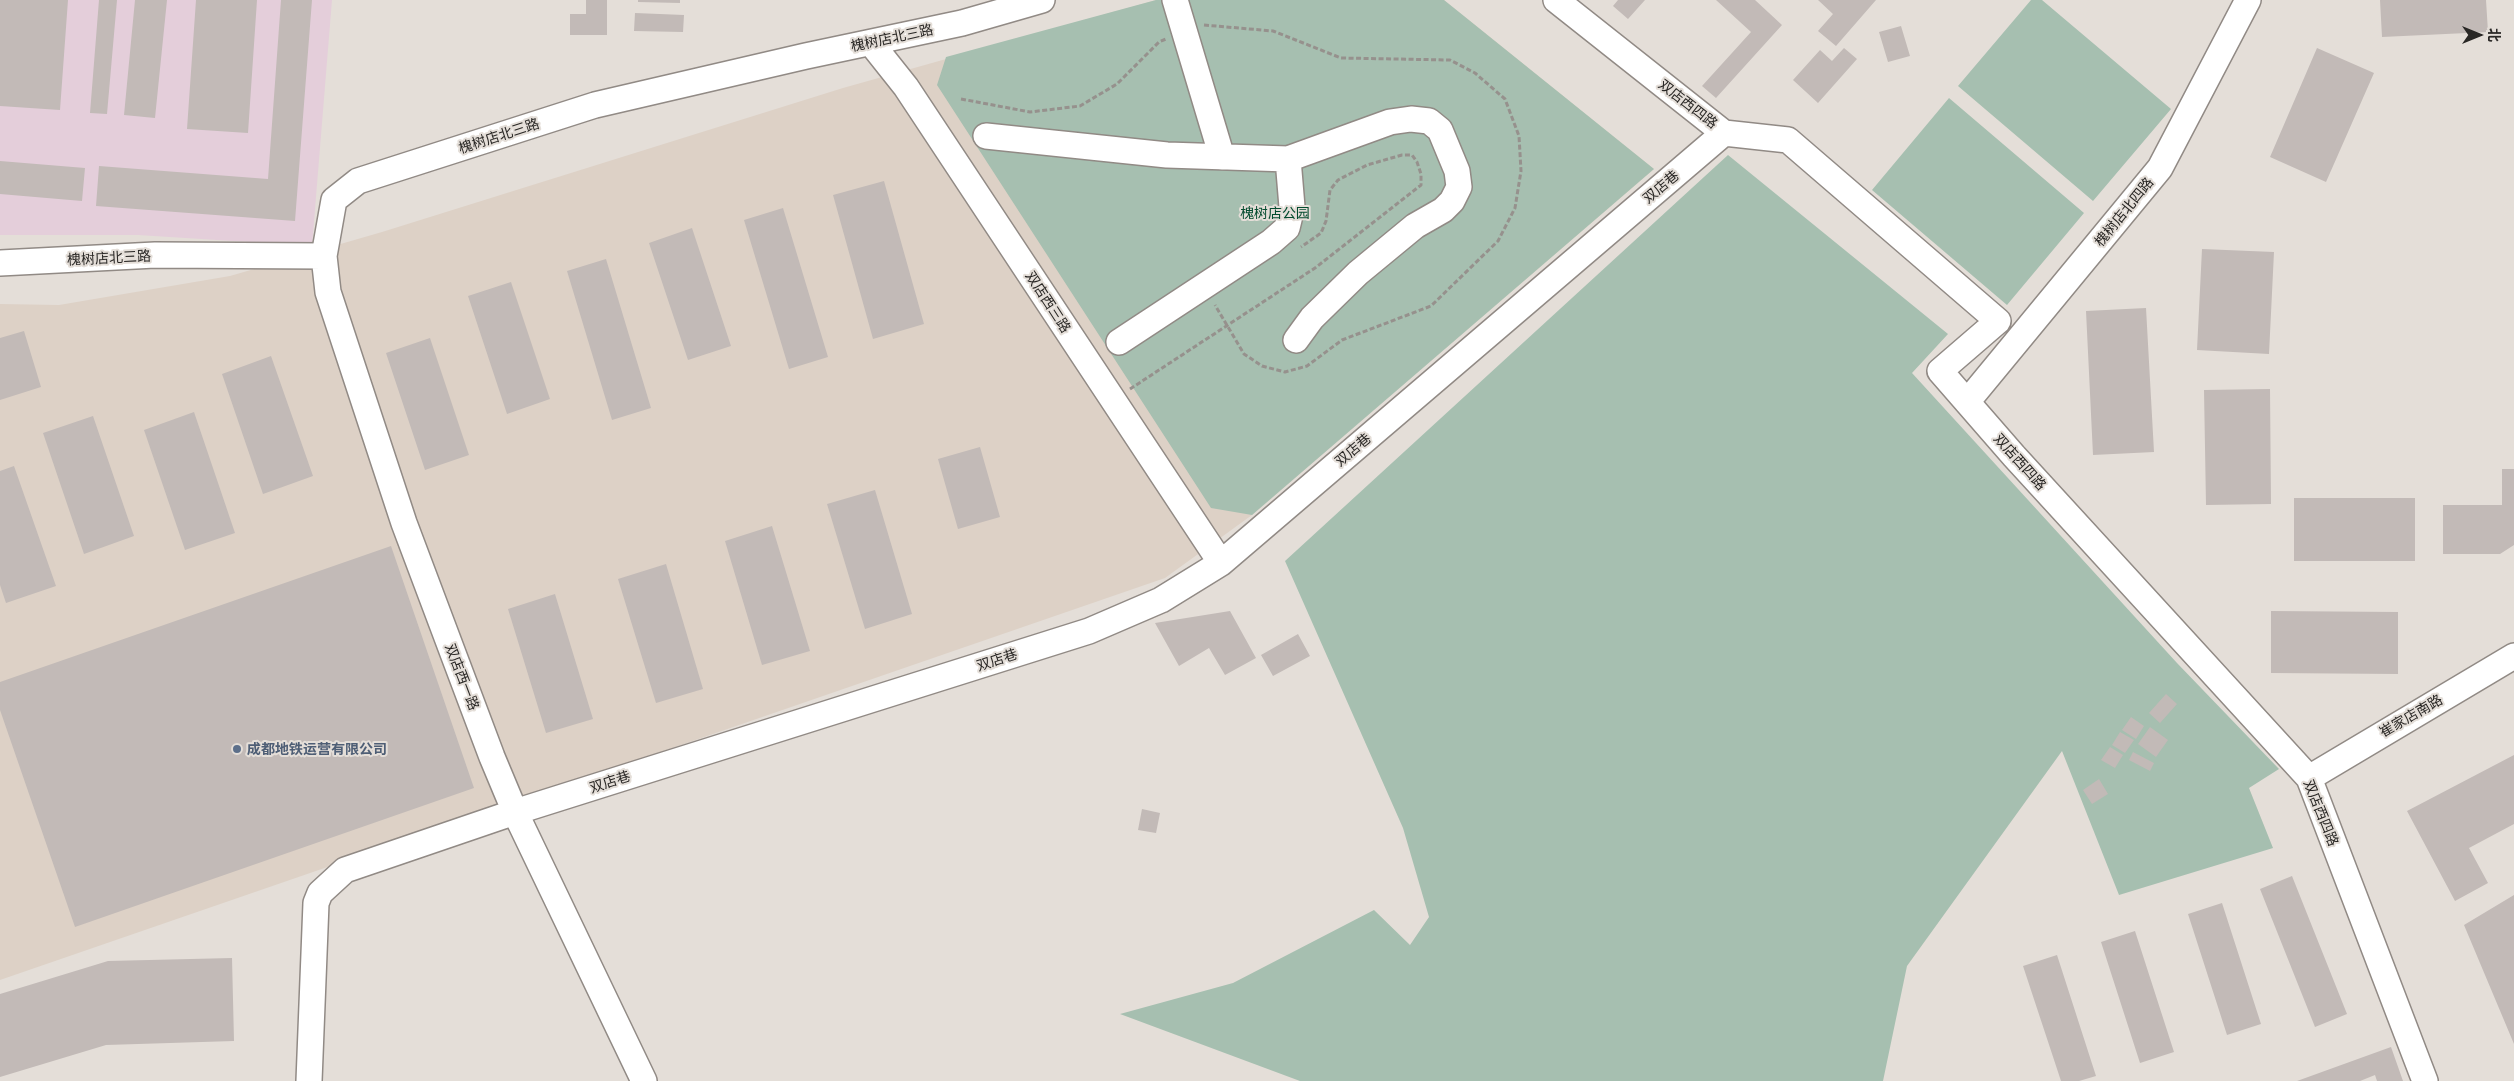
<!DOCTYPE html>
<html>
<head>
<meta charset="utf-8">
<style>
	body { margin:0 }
	#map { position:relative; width:2514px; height:1081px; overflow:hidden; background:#e4ded8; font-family:Barlow,"Noto Sans SC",sans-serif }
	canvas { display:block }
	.north { position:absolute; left:2454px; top:10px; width:50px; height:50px; -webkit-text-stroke:4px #e4ded8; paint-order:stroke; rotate:90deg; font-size:14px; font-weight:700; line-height:20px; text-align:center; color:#292725 }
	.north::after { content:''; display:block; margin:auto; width:18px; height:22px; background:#292725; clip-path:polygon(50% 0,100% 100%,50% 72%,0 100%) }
</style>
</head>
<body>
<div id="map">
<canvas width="2514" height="1081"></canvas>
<div class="north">北</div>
</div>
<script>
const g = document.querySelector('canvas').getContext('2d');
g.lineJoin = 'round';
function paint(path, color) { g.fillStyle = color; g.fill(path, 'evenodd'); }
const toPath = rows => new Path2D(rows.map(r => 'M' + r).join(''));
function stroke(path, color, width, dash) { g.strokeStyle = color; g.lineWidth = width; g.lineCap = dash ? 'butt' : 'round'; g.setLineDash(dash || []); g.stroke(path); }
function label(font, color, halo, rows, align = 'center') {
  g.font = font + ' Barlow,"Noto Sans SC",sans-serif'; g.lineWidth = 4; g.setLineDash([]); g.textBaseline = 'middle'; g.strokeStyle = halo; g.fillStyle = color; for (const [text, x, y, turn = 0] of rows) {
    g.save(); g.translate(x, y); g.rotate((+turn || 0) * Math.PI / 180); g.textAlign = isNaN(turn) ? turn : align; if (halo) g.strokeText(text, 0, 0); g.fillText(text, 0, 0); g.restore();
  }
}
paint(toPath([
	[0,0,332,0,312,246,138,235,0,235]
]), '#e4ceda');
paint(toPath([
	[1156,0,1444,0,1654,169,1252,515,1165,578,0,980,0,304,59,305,230,276,382,232,843,88]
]), '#ddd1c6');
paint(toPath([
	[1156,0,1444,0,1654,169,1252,515,1211,508,937,85,946,57],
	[2031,0,2042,0,2171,109,2093,201,1958,86],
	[1949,98,2084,213,2007,305,1872,190],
	[1728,155,1948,334,1912,373,2177,663,2279,769,2249,788,2273,848,2119,895,2062,751,1907,966,1883,1081,1300,1081,1120,1014,1233,983,1374,910,1410,945,1429,917,1403,828,1285,561]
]), '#a6bfb0');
paint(toPath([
	[0,0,68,0,60,110,0,106],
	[99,0,117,0,107,114,90,113],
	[135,0,167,0,155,118,124,115],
	[196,0,257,0,248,133,187,129],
	[281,0,312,0,295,221,96,206,99,166,268,179],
	[586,0,607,0,607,35,570,35,570,14,586,14],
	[638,0,680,0,680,3,638,2],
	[1618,0,1645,0,1628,19,1613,6],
	[1716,0,1755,0,1782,25,1716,98,1702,86,1751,32],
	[1818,0,1876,0,1836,46,1818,31,1833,14],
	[2380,0,2486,0,2488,32,2382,37],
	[635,13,684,15,683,32,634,31],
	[1901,26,1910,56,1888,62,1879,32],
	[1844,48,1857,59,1818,103,1793,80,1820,50,1832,61],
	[2317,48,2374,73,2326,182,2270,157],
	[0,161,85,168,82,201,0,194],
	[884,181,924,324,873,339,833,195],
	[783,208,828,357,789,369,744,220],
	[692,228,731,346,688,360,649,243],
	[2202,249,2274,252,2269,354,2197,350],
	[606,259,651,408,612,420,567,271],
	[511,282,550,399,507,414,468,296],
	[2146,308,2154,452,2093,455,2086,311],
	[24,331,41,387,0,400,0,338],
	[430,338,469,455,425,470,386,353],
	[271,356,313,476,263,494,222,374],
	[2270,389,2271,504,2206,505,2204,390],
	[194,412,235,533,185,550,144,430],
	[93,416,134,536,84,554,43,433],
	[980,447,1000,517,958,529,938,459],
	[14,466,56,586,6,603,0,585,0,471],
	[2502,469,2514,469,2514,545,2500,554,2443,554,2443,505,2502,505],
	[875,490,912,614,865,629,827,504],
	[2294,498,2415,498,2415,561,2294,561],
	[772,526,810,651,762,665,725,541],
	[391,546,474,788,75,927,0,710,0,682],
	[666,564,703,689,656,703,618,579],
	[555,594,593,719,546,733,508,609],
	[1230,611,1256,658,1225,675,1209,648,1179,666,1155,623],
	[2271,611,2398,612,2398,674,2271,673],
	[1298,634,1310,656,1273,676,1261,655],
	[2166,694,2177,704,2160,723,2149,713],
	[2131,717,2144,726,2136,739,2122,730],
	[2150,727,2168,740,2156,757,2138,744],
	[2120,732,2134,740,2125,753,2112,745],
	[2110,747,2123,755,2115,768,2101,760],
	[2133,752,2154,763,2150,771,2129,760],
	[2514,755,2514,824,2469,848,2488,883,2455,901,2407,811],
	[2099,779,2108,794,2092,804,2083,790],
	[1142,809,1160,813,1156,833,1138,830],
	[2292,876,2347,1014,2315,1027,2260,889],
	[2514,895,2514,1044,2464,925],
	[2222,903,2261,1024,2227,1035,2188,914],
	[2135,931,2174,1052,2140,1063,2101,942],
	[2057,955,2096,1076,2079,1081,2061,1081,2023,966],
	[232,958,234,1041,106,1045,0,1077,0,994,108,961],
	[2391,1047,2403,1081,2377,1081,2375,1075,2360,1081,2297,1081]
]), '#c2bab7');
const minor = toPath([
	[1175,0,1222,157],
	[1556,0,1724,133,1788,140,1998,321,1940,371,2014,456,2309,778,2425,1081],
	[871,43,906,87,1221,563],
	[986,136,1167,155,1288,159,1390,122,1411,119,1429,121,1440,130,1457,171,1459,187,1452,201,1443,210,1415,226,1358,273,1312,318,1296,340],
	[324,256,328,292,404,523,492,757,515,812,644,1081],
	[0,263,155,255,324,256,334,200,358,181,595,105,806,56,962,23,1042,0],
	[1119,342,1271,242,1287,228,1292,207,1288,159],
	[1967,402,2160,168,2248,0],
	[2309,778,2514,656],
	[309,1081,316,903,320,893,345,870,515,812,1089,631,1161,600,1221,563,1724,133]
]);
stroke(minor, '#918a85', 28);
stroke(toPath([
	[1204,25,1273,31,1341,58,1450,60,1475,73,1505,99,1519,136,1521,171,1515,208,1498,241,1431,306,1342,340,1307,366,1285,372,1262,366,1244,354,1215,305],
	[961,99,1030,112,1080,106,1117,84,1159,42,1166,39],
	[1130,389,1315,268,1421,185,1421,174,1417,162,1412,155,1402,155,1367,165,1338,180,1330,190,1326,221,1321,233,1301,247]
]), '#96918d', 3, [5, 2.5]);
stroke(minor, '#fff', 25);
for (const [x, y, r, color] of [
	[237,749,5,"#5c6f8a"]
]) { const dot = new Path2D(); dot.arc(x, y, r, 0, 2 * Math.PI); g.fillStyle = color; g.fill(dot); stroke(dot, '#e4ded8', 2); }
label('14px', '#292725', '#e4ded8', [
	["槐树店北三路",892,38,-12],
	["双店西四路",1688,104,38],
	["槐树店北三路",499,136,-18],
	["双店巷",1661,187,-40],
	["槐树店北四路",2124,212,-51],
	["槐树店北三路",109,258,-3],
	["双店西三路",1048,302,57],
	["双店巷",1353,450,-40],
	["双店西四路",2020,462,48],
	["双店巷",997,660,-18],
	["双店西一路",462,677,69],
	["崔家店南路",2411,716,-30],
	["双店巷",610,782,-18],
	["双店西四路",2321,813,68]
]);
label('14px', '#044c2f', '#e4ded8', [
	["槐树店公园",1275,213]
]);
label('bold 14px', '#4e5e75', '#e4ded8', [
	["成都地铁运营有限公司",247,749]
], 'left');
</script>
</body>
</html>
